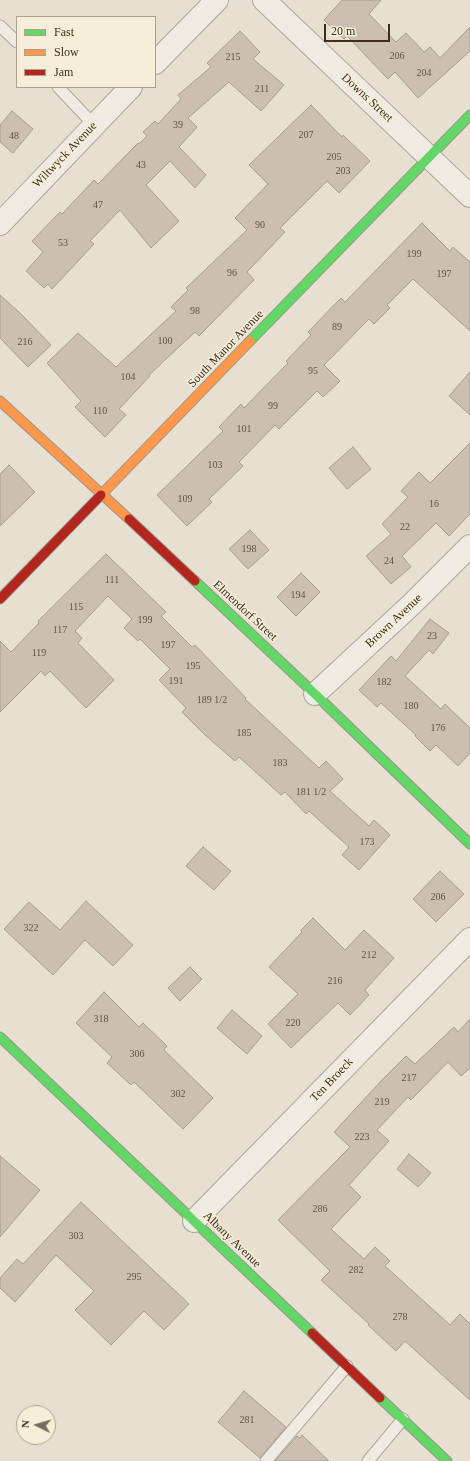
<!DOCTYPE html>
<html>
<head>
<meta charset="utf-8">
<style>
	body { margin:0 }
	#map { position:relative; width:470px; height:1461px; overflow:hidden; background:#e7e0d1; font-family:Georgia,serif }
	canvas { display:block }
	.legend { position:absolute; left:16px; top:16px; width:140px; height:72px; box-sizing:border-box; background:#f7eed8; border:1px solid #ada18e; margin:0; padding:5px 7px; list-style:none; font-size:12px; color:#3d2e20 }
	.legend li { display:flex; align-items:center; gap:8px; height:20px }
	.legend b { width:20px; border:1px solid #ada18e }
	.north { position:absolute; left:16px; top:1405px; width:40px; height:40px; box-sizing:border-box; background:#f7eed8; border:1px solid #ada18e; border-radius:50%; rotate:275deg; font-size:11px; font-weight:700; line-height:16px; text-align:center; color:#3d2e20 }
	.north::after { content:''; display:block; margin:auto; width:14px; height:18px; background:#786c5e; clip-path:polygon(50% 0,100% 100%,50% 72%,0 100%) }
	.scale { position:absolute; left:324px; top:24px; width:66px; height:18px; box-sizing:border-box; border:2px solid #3d2e20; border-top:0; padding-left:5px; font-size:12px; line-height:14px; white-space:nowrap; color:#3d2e20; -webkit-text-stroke:3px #f7eed8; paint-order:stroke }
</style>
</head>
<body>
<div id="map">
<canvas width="470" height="1461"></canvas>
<ul class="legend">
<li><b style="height:5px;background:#63d668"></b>Fast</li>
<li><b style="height:5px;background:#ff974d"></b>Slow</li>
<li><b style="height:5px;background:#b3261e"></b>Jam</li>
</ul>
<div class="north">N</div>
<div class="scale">20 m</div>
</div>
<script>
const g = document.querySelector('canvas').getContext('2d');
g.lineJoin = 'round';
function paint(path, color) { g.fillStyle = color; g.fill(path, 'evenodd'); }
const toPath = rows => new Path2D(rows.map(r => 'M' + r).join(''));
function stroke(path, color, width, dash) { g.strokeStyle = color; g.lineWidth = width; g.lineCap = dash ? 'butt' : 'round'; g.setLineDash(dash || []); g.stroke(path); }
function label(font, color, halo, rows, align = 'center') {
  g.font = font + ' Georgia,serif'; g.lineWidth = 3; g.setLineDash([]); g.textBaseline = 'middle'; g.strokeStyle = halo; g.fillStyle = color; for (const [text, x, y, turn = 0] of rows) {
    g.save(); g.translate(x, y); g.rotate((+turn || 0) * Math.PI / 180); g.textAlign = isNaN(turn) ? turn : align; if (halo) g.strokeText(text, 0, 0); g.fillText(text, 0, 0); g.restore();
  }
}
const building = toPath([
	[342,0,381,0,369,14,396,42,406,33,424,52,430,47,440,58,470,27,470,51,418,98,395,72,388,79,347,36,344,39,324,20,342,0],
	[240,31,260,52,253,59,284,85,261,111,229,82,188,118,197,127,179,147,206,175,195,188,170,161,146,185,179,221,151,248,120,210,90,241,94,244,52,289,48,284,44,288,26,271,43,252,32,241,60,212,62,214,94,180,98,184,138,143,139,144,147,136,143,132,155,121,158,124,181,99,178,95,211,67,207,63,240,31],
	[311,105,342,137,343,135,370,161,339,193,327,181,280,228,285,232,247,272,254,280,199,336,195,332,149,375,150,376,119,409,126,415,105,437,75,407,81,401,47,363,78,333,116,367,176,311,171,307,188,290,186,288,247,230,235,218,268,184,249,165,311,105],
	[12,111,33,129,13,153,0,142,0,125,12,111],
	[422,223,450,251,453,247,470,262,470,331,413,279,387,305,390,308,374,324,369,319,324,365,340,381,323,397,317,391,279,429,275,425,239,462,243,466,209,499,212,502,187,526,157,495,223,431,219,427,241,404,244,408,288,363,286,361,311,335,308,332,341,298,345,302,422,223],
	[0,295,21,314,51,345,28,367,0,338,0,295],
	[470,372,470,415,449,396,470,372],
	[470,443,470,514,449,536,436,523,402,556,411,567,391,584,366,556,391,534,382,524,408,497,401,491,419,472,430,483,470,443],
	[353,447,371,469,347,489,329,468,353,447],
	[9,465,35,492,0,526,0,474,9,465],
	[250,530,269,550,248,569,229,549,250,530],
	[106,554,166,612,161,616,192,647,195,645,246,698,245,699,319,768,326,761,343,779,330,791,369,826,374,820,390,835,359,870,342,855,349,847,309,811,306,814,285,792,281,795,239,757,235,761,205,735,182,712,186,708,159,680,170,669,140,639,138,641,124,628,132,619,108,596,75,631,82,638,78,643,114,680,86,708,50,671,45,676,41,671,0,712,0,641,11,652,39,623,38,621,106,554],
	[301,573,320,592,296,616,277,597,301,573],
	[430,619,449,633,433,654,429,650,405,676,441,709,445,704,470,728,470,753,458,766,436,745,430,751,415,736,416,735,381,703,377,707,359,690,391,656,396,661,430,619],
	[203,847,231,871,214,890,186,866,203,847],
	[440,871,464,894,436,922,413,899,440,871],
	[86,901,133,945,113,966,85,940,53,975,4,929,29,902,60,930,86,901],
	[313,918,345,950,364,930,394,958,365,990,369,995,350,1015,338,1003,291,1048,268,1024,298,994,269,967,302,932,301,930,313,918],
	[190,967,202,979,180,1001,168,988,190,967],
	[104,992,139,1027,143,1023,167,1046,164,1050,213,1098,183,1129,134,1082,131,1085,107,1063,112,1057,76,1023,104,992],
	[232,1010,262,1036,247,1054,217,1028,232,1010],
	[470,1019,470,1068,461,1076,448,1062,411,1100,408,1097,377,1130,389,1141,349,1185,361,1197,331,1229,364,1259,375,1247,390,1261,385,1266,450,1325,460,1314,470,1324,470,1400,405,1341,396,1351,368,1325,369,1324,321,1280,330,1271,278,1220,350,1147,334,1132,381,1081,406,1056,415,1064,454,1027,458,1032,470,1019],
	[409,1154,431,1173,418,1187,397,1169,409,1154],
	[0,1156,40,1190,0,1237,0,1156],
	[81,1202,189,1304,164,1330,144,1311,111,1345,75,1310,94,1291,56,1255,15,1302,0,1288,0,1278,17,1259,23,1264,81,1202],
	[244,1391,286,1427,260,1458,218,1422,244,1391],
	[302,1435,329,1461,275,1461,297,1436,300,1438,302,1435]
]);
paint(building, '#cbbfb2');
stroke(building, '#a89c90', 1);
const lane = toPath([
	[0,26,17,42],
	[58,87,94,125],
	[266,1461,347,1366],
	[368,1461,403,1419]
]);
const street = toPath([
	[264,0,470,196],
	[155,63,217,0],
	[0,224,131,87],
	[315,694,412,604,470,546],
	[194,1221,470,939]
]);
const fast = toPath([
	[250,341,470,115],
	[195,581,315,694,470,844],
	[0,1037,312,1333],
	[380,1398,447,1461]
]);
const slow = toPath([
	[0,401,129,519],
	[101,495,250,341]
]);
const jam = toPath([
	[129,519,195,581],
	[0,599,101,495],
	[312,1333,380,1398]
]);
stroke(lane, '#ada599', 13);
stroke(street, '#ada599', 24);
stroke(fast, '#9c958a', 11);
stroke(slow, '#9c958a', 11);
stroke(jam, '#9c958a', 11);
stroke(lane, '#efebe3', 11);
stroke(street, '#efebe3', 22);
stroke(fast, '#63d668', 9);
stroke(slow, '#ff974d', 9);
stroke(jam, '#b3261e', 9);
label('10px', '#605244', null, [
	["206",397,56],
	["215",233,57],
	["204",424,73],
	["211",262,89],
	["39",178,125],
	["207",306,135],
	["48",14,136],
	["205",334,157],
	["43",141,165],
	["203",343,171],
	["47",98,205],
	["90",260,225],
	["53",63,243],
	["199",414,254],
	["96",232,273],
	["197",444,274],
	["98",195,311],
	["89",337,327],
	["100",165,341],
	["216",25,342],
	["95",313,371],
	["104",128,377],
	["99",273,406],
	["110",100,411],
	["101",244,429],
	["103",215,465],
	["109",185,499],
	["16",434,504],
	["22",405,527],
	["198",249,549],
	["24",389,561],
	["111",112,580],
	["194",298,595],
	["115",76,607],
	["199",145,620],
	["117",60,630],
	["23",432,636],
	["197",168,645],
	["119",39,653],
	["195",193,666],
	["191",176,681],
	["182",384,682],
	["189 1/2",212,700],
	["180",411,706],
	["176",438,728],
	["185",244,733],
	["183",280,763],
	["181 1/2",311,792],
	["173",367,842],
	["206",438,897],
	["322",31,928],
	["212",369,955],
	["216",335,981],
	["318",101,1019],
	["220",293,1023],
	["306",137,1054],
	["217",409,1078],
	["302",178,1094],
	["219",382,1102],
	["223",362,1137],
	["286",320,1209],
	["303",76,1236],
	["282",356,1270],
	["295",134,1277],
	["278",400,1317],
	["281",247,1420]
]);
label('12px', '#3d2e20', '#f7eed8', [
	["Downs Street",367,98,43],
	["Wiltwyck Avenue",65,155,-46],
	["South Manor Avenue",226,349,-46],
	["Elmendorf Street",245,611,43],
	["Brown Avenue",394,621,-43],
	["Ten Broeck",332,1080,-46],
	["Albany Avenue",232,1240,44]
]);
</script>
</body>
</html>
